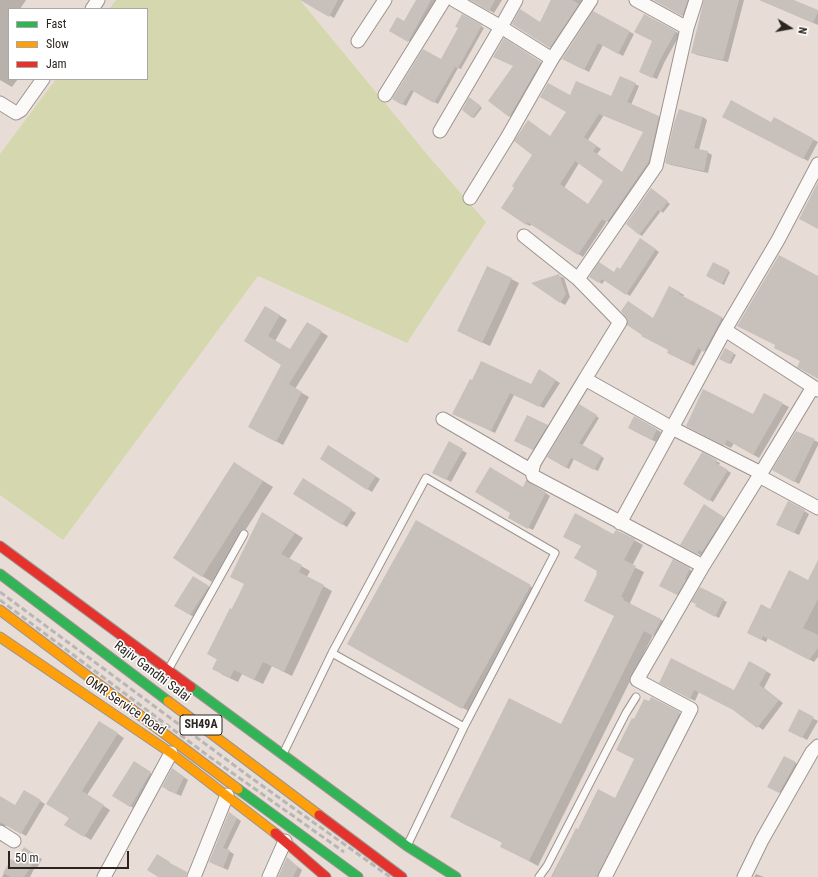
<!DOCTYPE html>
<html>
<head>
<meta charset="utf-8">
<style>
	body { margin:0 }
	#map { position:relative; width:818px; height:877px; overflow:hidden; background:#e7ddd6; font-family:"Roboto Condensed",sans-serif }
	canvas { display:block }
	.legend { position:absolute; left:8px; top:8px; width:140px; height:72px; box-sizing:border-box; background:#fff; border:1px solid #aaa7a5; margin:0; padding:5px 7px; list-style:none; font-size:12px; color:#2b241f }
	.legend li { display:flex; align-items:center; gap:8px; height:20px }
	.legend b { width:20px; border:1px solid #aaa7a5 }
	.north { position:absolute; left:770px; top:8px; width:40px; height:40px; -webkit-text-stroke:3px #fff; paint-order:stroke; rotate:101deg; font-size:11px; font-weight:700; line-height:16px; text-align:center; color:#2b241f }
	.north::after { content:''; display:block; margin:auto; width:14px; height:18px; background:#2b241f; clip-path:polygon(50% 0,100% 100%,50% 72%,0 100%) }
	.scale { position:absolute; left:8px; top:851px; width:121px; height:18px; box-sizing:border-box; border:2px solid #2b241f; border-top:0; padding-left:5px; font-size:12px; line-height:14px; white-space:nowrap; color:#2b241f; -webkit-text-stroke:3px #fff; paint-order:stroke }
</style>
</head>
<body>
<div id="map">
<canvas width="818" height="877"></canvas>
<ul class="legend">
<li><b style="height:5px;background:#30b455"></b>Fast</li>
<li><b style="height:5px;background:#ff9f0a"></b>Slow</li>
<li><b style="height:5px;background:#e5322d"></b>Jam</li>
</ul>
<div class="north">N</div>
<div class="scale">50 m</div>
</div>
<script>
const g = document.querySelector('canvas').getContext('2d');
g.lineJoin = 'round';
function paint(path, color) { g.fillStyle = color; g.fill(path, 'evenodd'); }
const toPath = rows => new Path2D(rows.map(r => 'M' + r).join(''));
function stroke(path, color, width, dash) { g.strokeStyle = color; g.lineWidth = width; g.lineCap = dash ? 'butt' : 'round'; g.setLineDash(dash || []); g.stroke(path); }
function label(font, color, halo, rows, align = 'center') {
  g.font = font + ' "Roboto Condensed",sans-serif'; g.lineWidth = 3; g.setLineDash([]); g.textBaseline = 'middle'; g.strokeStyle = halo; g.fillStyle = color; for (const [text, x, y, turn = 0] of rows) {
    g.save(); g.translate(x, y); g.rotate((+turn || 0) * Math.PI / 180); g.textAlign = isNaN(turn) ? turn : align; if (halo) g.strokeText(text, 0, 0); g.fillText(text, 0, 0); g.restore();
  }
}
paint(toPath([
	[116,0,300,0,431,159,486,222,407,343,258,276,63,540,0,495,0,154,56,79,147,79,147,9,109,9]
]), '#d5d8ae');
paint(toPath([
	[0,0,26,0,20,9,9,9,9,79,18,79,12,87,0,80],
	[314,0,344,0,334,18,311,5],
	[417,0,440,0,413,43,390,30,404,22],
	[472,0,502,0,494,13],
	[551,0,586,0,555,50,513,24,540,23],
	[660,0,693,0,687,18,659,2],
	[705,0,744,0,728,62,697,55,693,53],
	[760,0,792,0,818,11,818,25],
	[593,13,634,34,623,56,603,45,589,72,563,58],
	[463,15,484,28,461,69,458,68,438,104,414,91,406,106,393,99,441,60,459,28],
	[645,15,680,34,664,63,657,79,644,74,653,41],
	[504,40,545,65,514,118,509,116,514,66,494,57],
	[635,84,639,86,631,105,663,119,652,166,612,224,607,221,583,257,532,224,530,226,526,224,515,188,533,155,528,121,550,137,568,111,571,96,612,97],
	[604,115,644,132,623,173,597,154,601,149,588,140],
	[579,163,605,181,589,205,564,188],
	[471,100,482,108,474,118,472,117],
	[703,117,707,120,699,150,707,152,712,155,708,173,671,165,666,163],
	[774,118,818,142,808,161,728,119,772,123],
	[654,191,670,204,663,213,661,211,642,236,639,234],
	[643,241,659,252,630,296,605,280,602,284,591,277,614,273,620,270],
	[713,264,730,272,724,285,707,276],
	[488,267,519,283,490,346,466,335],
	[559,276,564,278,570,297,565,305,560,302],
	[670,287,684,295,683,298,726,320,709,353,702,350,694,366,672,355,653,319],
	[266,307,287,320,275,341,290,350,307,323,328,336,295,389,309,397,283,445,256,431,282,365,245,341],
	[725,349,736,355,731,364,720,358],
	[540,371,560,383,544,408,514,395,495,433,454,413,531,385],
	[764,394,789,407,759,458,734,443,731,448,693,429,754,415],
	[580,405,599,418,582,446,604,458,598,471,574,459,569,469,548,457],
	[635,417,661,432,656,442,634,431],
	[547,426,552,428,538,452,520,443],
	[796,432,818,442,818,445,799,484,774,470],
	[449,443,467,453,451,482,434,472],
	[333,449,380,479,372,492,321,459],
	[703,454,720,463,719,465,731,473,713,502,684,484],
	[244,469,273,487,212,582,202,576],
	[527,481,550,496,533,530,514,521],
	[308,482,356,513,347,527,294,494],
	[789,502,809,514,799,535,782,527],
	[704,506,728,520,707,554,704,552,702,556,681,544],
	[263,513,303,538,289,559,310,571,307,577,332,591,292,676,272,666,263,684,242,674,238,682,221,674,218,660,208,654,245,584],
	[417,522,540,592,472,713,348,643],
	[634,540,643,545,632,566,644,572,630,603,632,605,669,624,662,640,653,635,538,866,510,851,503,843,460,822,561,725,615,616,598,574],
	[673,560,694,572,682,597,665,588],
	[818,567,818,657,814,662,768,638,766,642,753,635,770,610,809,581],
	[198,580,213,590,195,617,190,615],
	[723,600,727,602,719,618,696,606],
	[750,662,771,674,764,688,783,703,763,730,735,710,699,692,695,701,660,682,735,691],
	[652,698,684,716,602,877,551,877,576,829,578,830,616,800,636,759,635,721],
	[799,711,818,721,807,740,789,730],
	[106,726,124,738,87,795,110,810,91,840,66,825,70,818],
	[784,757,801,766,784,795,769,786],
	[134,763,155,776,135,809,113,795],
	[173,769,188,780,181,796,167,790],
	[24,791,45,804,26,836,7,825,0,829,0,797,15,806],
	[234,816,241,821,227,850,234,854,228,870,214,864],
	[24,849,42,859,37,868,35,867,30,877,2,877,11,860,15,863],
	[288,859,302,870,299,877,279,877],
	[756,874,764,877,754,877]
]), '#0003');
paint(toPath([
	[300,0,338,0,329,17],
	[416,0,431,0,408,42,389,31,397,17,404,21],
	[470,0,495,0,489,11],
	[551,0,572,0,579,4,550,48,512,24,520,9,540,22],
	[653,0,688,0,682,16],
	[704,0,739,0,723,60,691,53],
	[759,0,794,0,818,10,818,12,813,23],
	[593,11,630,31,618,54,598,43,584,70,562,59],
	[462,14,482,25,458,68,455,67,434,103,411,90,402,105,392,99,423,49,441,59,458,28,455,27],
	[644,14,676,31,660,60,652,78,639,72,652,41,634,32],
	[504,38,541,62,509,117,488,101,513,66,493,57],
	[620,76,636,83,627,102,659,116,649,161,607,222,602,219,578,255,527,222,526,225,501,208,514,188,512,186,532,155,514,141,528,120,550,136,566,112,540,97,548,83,570,95,576,81,611,96],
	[599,114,643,132,622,172,593,151,597,146,584,137],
	[575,161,603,181,588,204,560,184],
	[469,97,481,106,472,118,462,110],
	[731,100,771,122,774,117,814,139,803,159,722,117],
	[679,109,703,117,694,148,708,151,704,171,665,163,674,123],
	[818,182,818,229,799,219],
	[651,188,668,201,660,212,658,210,639,235,626,224],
	[640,238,656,249,626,295,602,279,599,283,589,277,599,262,614,272,617,267,620,269],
	[779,255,818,276,818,379,797,367,800,361,774,348,775,345,737,326],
	[713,262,729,270,722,284,706,276],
	[487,266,512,278,482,343,457,331],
	[559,274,566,294,560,303,531,283],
	[669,286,680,292,679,294,722,317,704,352,698,348,690,364,667,353,668,350,641,336,642,335,627,325,627,319,621,311,628,301,653,318],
	[265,306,280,315,268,336,290,349,307,322,322,331,289,384,302,392,276,442,248,427,281,365,244,341],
	[725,348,734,353,729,364,719,359],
	[481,361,531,384,539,369,556,380,539,407,510,393,491,431,452,414,470,379,472,380],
	[703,389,753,414,764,393,783,403,753,455,727,440,724,446,686,426],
	[579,404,597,415,579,443,602,456,594,470,571,458,566,468,547,457],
	[527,415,548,425,533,450,514,441],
	[634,416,657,429,652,440,628,428],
	[796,431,815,439,794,482,772,470],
	[449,441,463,449,446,480,432,473],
	[328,445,376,476,367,490,320,459],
	[702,452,717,460,716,463,728,470,709,501,683,484],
	[234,462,263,481,202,577,173,558],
	[490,467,523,487,526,480,529,483,546,492,528,529,508,518,510,513,475,492],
	[303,478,352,509,342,525,293,494],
	[788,501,805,510,794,533,776,525],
	[704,504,724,517,702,552,699,550,697,554,680,545],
	[262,512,295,533,281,554,302,565,299,572,324,585,284,672,263,662,254,680,234,670,230,678,212,669,217,659,207,654,230,608,232,609,244,584,230,577],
	[575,513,613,534,616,530,635,539,624,560,636,566,621,597,624,598,623,600,661,619,653,636,644,631,529,861,500,847,502,842,450,817,509,698,561,724,614,616,584,601,597,574,596,573,597,571,574,558,581,546,563,537],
	[416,520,531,585,462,709,347,644],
	[673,559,690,568,685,579,686,580,677,595,659,586],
	[818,560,818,599,803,628,818,635,818,648,809,660,763,636,761,640,747,633,761,604,770,609,789,570,808,580],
	[193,576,209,586,190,615,174,606],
	[700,587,724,599,715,617,695,606,696,604,691,602],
	[671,658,734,690,749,661,767,671,759,685,779,700,757,728,733,710,694,690,690,699,659,683],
	[651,697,680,712,597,877,552,877,576,828,578,829,598,789,615,798,634,759,616,750,632,718,634,719,644,699,649,701],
	[799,709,814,717,802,738,788,731],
	[99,721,118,733,82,791,104,805,84,837,64,825,69,818,46,804],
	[784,756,796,762,779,793,767,787],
	[134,761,151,772,130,807,112,796],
	[172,768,184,777,176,794,162,787],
	[24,790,41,800,21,834,0,822,0,796,15,805],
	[229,812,237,818,223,848,230,850,223,868,209,862],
	[24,847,38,856,24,877,11,877,3,873,11,859,15,861],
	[157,854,170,862,170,863,187,872,186,877,158,877,147,870],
	[287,857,298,867,293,877,278,877]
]), '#c8c0bb');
const lane = toPath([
	[332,653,426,478,555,553,464,727],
	[168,670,244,534],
	[283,754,332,653,464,727,407,846],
	[539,877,547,866,626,713,636,697]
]);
const street = toPath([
	[516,0,501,27,552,59],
	[636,0,687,28],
	[92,9,98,0],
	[358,41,385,0],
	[385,95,444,0],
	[0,103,16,113,21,110,43,79],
	[440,131,501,27,454,0],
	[470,198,507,138,552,59,591,0],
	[524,236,578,279,620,322,585,379,672,428,620,523],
	[578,279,656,166,687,28,696,0],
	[725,330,818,390],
	[585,379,534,463,532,471,533,476,703,566],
	[443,419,532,471],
	[761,473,672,428,725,330,778,240,818,164],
	[759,476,818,508],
	[0,832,14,841],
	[104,877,171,753],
	[194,877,227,795],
	[269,877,285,841],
	[605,877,691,709,637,680,703,566,761,473,813,387],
	[744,877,762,840,812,752,818,746]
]);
const fast = toPath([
	[0,574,168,701],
	[191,687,407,846,456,877],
	[238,789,358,877]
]);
const slow = toPath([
	[0,610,238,789],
	[0,637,171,753,275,833],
	[168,701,319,815]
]);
const jam = toPath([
	[0,546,191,687],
	[319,815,402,877],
	[275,833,326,877]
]);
stroke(lane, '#9c948f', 9);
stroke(street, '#9c948f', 15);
stroke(fast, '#9c948f', 11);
stroke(slow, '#9c948f', 11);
stroke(jam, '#9c948f', 11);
stroke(lane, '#fbfaf9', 7);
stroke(street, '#fbfaf9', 13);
stroke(fast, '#30b455', 9);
stroke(slow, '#ff9f0a', 9);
stroke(jam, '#e5322d', 9);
stroke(toPath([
	[0,592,250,777,390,877],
	[0,600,207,755,344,852]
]), '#b9b7b5', 3, [6, 3]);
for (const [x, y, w] of [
	[201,725,42]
]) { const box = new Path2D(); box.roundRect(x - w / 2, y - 10, w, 20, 3); g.fillStyle = '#fff'; g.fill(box); stroke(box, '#2b241f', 1); }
label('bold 12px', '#2b241f', null, [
	["SH49A",201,725]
]);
label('13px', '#2b241f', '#fff', [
	["Rajiv Gandhi Salai",152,672,37],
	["OMR Service Road",125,706,34]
]);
</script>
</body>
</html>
